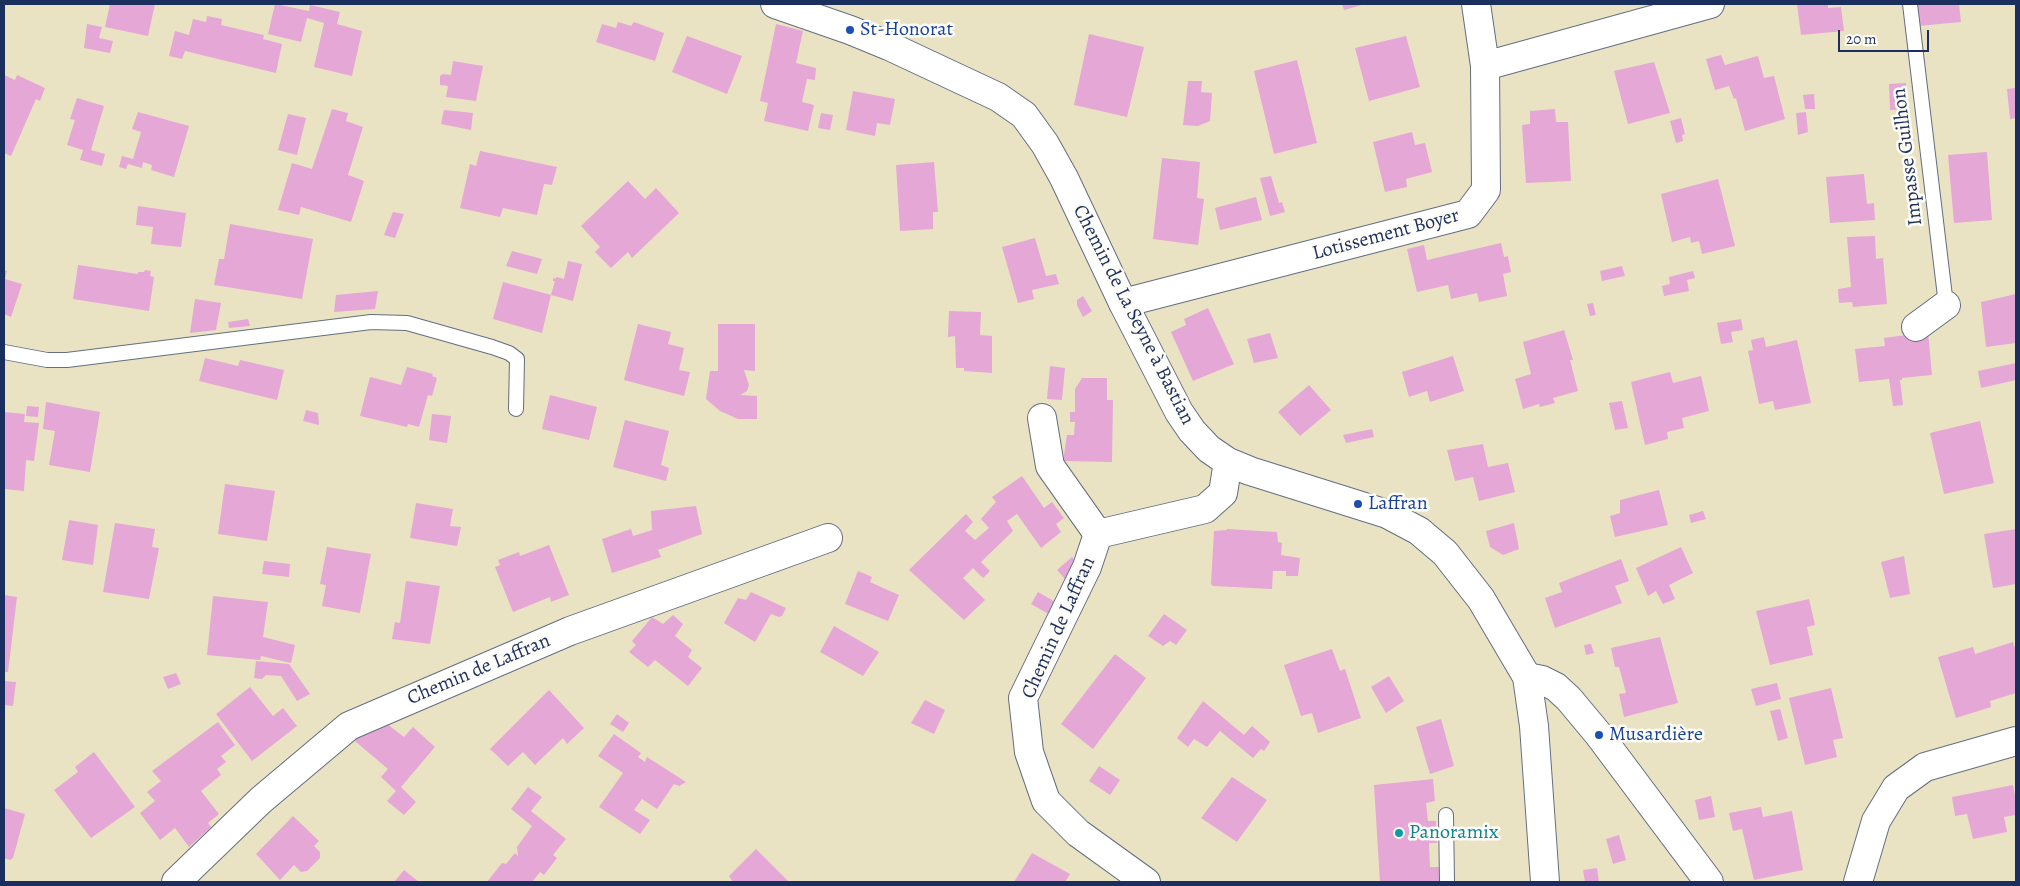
<!DOCTYPE html>
<html>
<head>
<meta charset="utf-8">
<style>
	body { margin:0 }
	#map { position:relative; width:2020px; height:886px; overflow:hidden; background:#eae3c3; font-family:Alegreya,serif }
	canvas { display:block }
	.frame { position:absolute; inset:0; border:5px solid #1b2f5e; pointer-events:none }
	.scale { position:absolute; left:1838px; top:30px; width:91px; height:22px; box-sizing:border-box; border:2px solid #1b2f5e; border-top:0; padding-left:6px; font-size:15px; line-height:18px; white-space:nowrap; color:#1b2f5e; -webkit-text-stroke:4px #fdfcf7; paint-order:stroke }
</style>
</head>
<body>
<div id="map">
<canvas width="2020" height="886"></canvas>
<div class="frame"></div>
<div class="scale">20 m</div>
</div>
<script>
const g = document.querySelector('canvas').getContext('2d');
g.lineJoin = 'round';
function paint(path, color) { g.fillStyle = color; g.fill(path, 'evenodd'); }
const toPath = rows => new Path2D(rows.map(r => 'M' + r).join(''));
function stroke(path, color, width, dash) { g.strokeStyle = color; g.lineWidth = width; g.lineCap = dash ? 'butt' : 'round'; g.setLineDash(dash || []); g.stroke(path); }
function label(font, color, halo, rows, align = 'center') {
  g.font = font + ' Alegreya,serif'; g.lineWidth = 5; g.setLineDash([]); g.textBaseline = 'middle'; g.strokeStyle = halo; g.fillStyle = color; for (const [text, x, y, turn = 0] of rows) {
    g.save(); g.translate(x, y); g.rotate((+turn || 0) * Math.PI / 180); g.textAlign = isNaN(turn) ? turn : align; if (halo) g.strokeText(text, 0, 0); g.fillText(text, 0, 0); g.restore();
  }
}
paint(toPath([
	[110,4,155,4,148,36,105,27],
	[275,4,309,11,310,5,340,12,337,24,362,31,352,76,314,67,324,23,307,18,301,42,268,34],
	[1342,4,1365,4,1344,10],
	[1797,4,1828,4,1828,8,1841,7,1844,31,1801,35],
	[1916,4,1959,4,1961,22,1918,26],
	[207,16,222,19,221,25,264,35,263,39,282,44,276,73,185,51,182,59,169,56,175,31,189,35,193,19,206,22],
	[618,22,631,26,634,22,664,33,655,61,596,42,602,24,616,28],
	[87,24,102,27,99,38,113,41,110,53,84,48],
	[776,24,803,31,796,63,816,68,815,80,807,79,802,102,814,105,808,131,764,121,768,103,760,101],
	[1089,34,1144,47,1127,117,1074,105],
	[687,36,742,56,727,94,672,72],
	[1406,36,1420,87,1369,101,1355,48],
	[1721,55,1725,65,1758,56,1764,78,1774,76,1785,119,1745,131,1736,98,1734,99,1729,86,1715,90,1706,59],
	[1297,60,1317,143,1274,154,1254,71],
	[453,61,483,66,476,101,446,97,448,86,440,85,440,76,443,74,451,75],
	[1654,62,1670,113,1628,124,1614,71],
	[4,75,15,80,17,75,45,88,40,101,36,99,11,156,4,153],
	[1188,81,1202,81,1201,92,1212,93,1210,121,1198,126,1183,125],
	[1906,83,1906,109,1890,110,1889,84],
	[2016,88,2016,118,2010,119,2007,89],
	[853,91,895,99,890,125,877,123,875,136,846,130],
	[1814,94,1815,109,1805,109,1803,95],
	[77,98,104,106,91,150,105,154,102,166,80,160,83,150,67,145,75,120,70,119],
	[332,109,348,113,346,121,363,127,348,175,364,181,351,222,301,207,299,215,278,210,292,163,312,169],
	[1555,109,1556,122,1568,122,1571,181,1526,183,1522,125,1530,124,1530,111],
	[444,110,473,113,471,130,441,124],
	[138,112,189,126,174,177,151,170,152,165,143,162,142,168,128,164,126,169,119,167,122,156,133,159,141,132,132,129],
	[1806,112,1808,132,1798,135,1796,113],
	[821,113,833,115,830,130,818,128],
	[288,114,306,118,297,155,278,150],
	[1681,118,1685,134,1682,135,1683,141,1676,143,1670,121],
	[1412,132,1415,145,1425,143,1432,172,1406,179,1407,187,1385,192,1373,142],
	[480,151,557,167,552,185,544,184,537,215,503,208,500,217,460,208,470,164,476,166],
	[1987,152,1992,220,1954,223,1948,155],
	[1162,158,1200,162,1197,198,1204,199,1198,245,1153,239],
	[934,162,938,212,933,212,933,229,900,231,896,165],
	[1864,174,1867,204,1874,203,1875,220,1830,223,1826,177],
	[1271,176,1279,203,1282,202,1285,212,1270,216,1260,178],
	[1718,179,1735,246,1702,254,1699,241,1691,243,1690,237,1672,242,1661,194],
	[628,181,645,199,656,188,679,213,632,258,628,252,611,268,595,252,600,247,581,226],
	[1256,197,1262,220,1220,230,1215,208],
	[138,206,186,213,181,247,151,244,153,227,136,225],
	[393,212,404,214,395,238,384,235],
	[230,224,313,239,302,299,214,285,219,259,224,259],
	[1875,236,1876,259,1883,258,1887,304,1853,307,1852,302,1839,303,1838,289,1851,287,1847,237],
	[1035,238,1046,276,1056,274,1059,284,1032,290,1034,299,1018,303,1002,247],
	[1501,243,1504,257,1508,256,1511,272,1503,274,1507,296,1479,302,1477,293,1451,299,1448,285,1417,292,1407,249,1424,245,1427,260],
	[512,251,542,259,537,274,506,266],
	[568,261,582,264,573,301,551,295,542,333,493,319,503,282,551,295,555,281,553,281,553,278,555,279,556,277,564,279],
	[78,265,138,274,138,272,144,272,145,270,151,271,150,276,154,277,149,311,73,299],
	[1622,266,1625,276,1602,281,1600,271],
	[4,270,7,271,5,279,22,284,11,317,4,314],
	[1693,271,1695,278,1687,280,1689,291,1664,296,1662,286,1670,284,1669,277],
	[378,291,375,309,334,312,336,295],
	[2016,294,2016,343,1986,347,1981,302],
	[1083,296,1092,311,1083,317,1077,305,1077,300],
	[195,299,221,303,216,330,190,333],
	[1593,303,1596,315,1590,316,1587,304],
	[1208,308,1234,364,1193,381,1171,332,1186,325,1184,319],
	[949,311,981,312,980,335,992,336,992,373,964,371,964,368,956,368,955,336,948,337],
	[248,319,250,326,229,328,228,322],
	[1741,319,1743,330,1731,332,1733,342,1721,344,1717,323],
	[638,324,671,332,668,344,684,348,679,370,690,372,684,396,624,380],
	[718,324,755,324,755,371,744,370,749,385,747,391,740,395,757,396,757,419,738,419,720,411,706,399,710,371,718,371],
	[1564,330,1573,360,1570,360,1578,391,1553,398,1555,403,1540,407,1539,404,1523,409,1515,379,1531,374,1523,342],
	[1928,332,1932,375,1902,378,1902,380,1900,380,1903,405,1893,406,1889,379,1859,382,1855,349,1885,346,1884,338],
	[1270,333,1278,358,1254,363,1247,339],
	[1764,337,1766,347,1797,340,1811,403,1775,410,1773,401,1759,404,1748,351,1753,350,1751,340],
	[1453,356,1464,391,1430,402,1427,391,1409,397,1402,372],
	[205,358,238,366,240,360,284,370,277,400,199,381],
	[2016,363,2016,380,1981,388,1978,371],
	[1050,366,1065,368,1062,400,1047,399],
	[407,367,433,374,432,376,437,378,432,396,428,395,419,427,408,424,407,427,360,416,370,377,401,385],
	[1670,372,1673,383,1701,376,1709,411,1682,418,1684,428,1667,432,1668,439,1645,445,1631,382],
	[1082,378,1107,378,1107,400,1113,400,1112,462,1063,461,1067,435,1074,435,1075,422,1070,422,1070,412,1075,412,1075,389],
	[1309,385,1331,410,1300,436,1278,412],
	[550,395,597,407,589,440,542,429],
	[1622,401,1628,428,1615,430,1609,403],
	[46,402,100,412,90,472,49,465,55,431,43,429],
	[27,406,39,407,38,417,26,416],
	[306,410,318,413,319,425,303,421],
	[4,412,25,414,24,422,39,423,34,461,26,460,24,491,4,489],
	[432,414,451,416,447,443,429,440],
	[625,420,669,431,661,465,669,468,666,481,613,467],
	[1980,421,1994,483,1944,494,1930,433],
	[1372,429,1374,437,1346,443,1343,435],
	[1483,444,1488,467,1508,463,1515,492,1479,501,1473,477,1455,481,1447,450],
	[1022,476,1044,508,1052,502,1064,518,1056,524,1061,532,1041,548,1017,514,1007,521,1013,531,981,562,990,571,983,578,973,568,963,578,985,600,964,620,909,570,966,514,973,522,965,531,975,540,989,528,981,519,996,502,992,497],
	[225,484,275,491,267,541,218,534],
	[1659,490,1668,525,1615,537,1610,516,1620,513,1620,500],
	[416,503,453,509,450,526,461,527,457,546,410,538],
	[696,506,702,534,658,550,661,557,612,573,602,539,631,529,633,536,652,530,651,511],
	[1703,511,1706,519,1691,523,1689,515],
	[69,520,98,525,93,565,62,560],
	[115,523,155,529,152,547,159,548,149,599,103,592],
	[1514,523,1519,549,1503,555,1490,547,1486,531],
	[1227,529,1277,532,1278,542,1282,543,1281,555,1300,558,1298,576,1286,576,1286,571,1273,571,1272,589,1213,586,1211,584,1214,531,1227,530],
	[2016,529,2016,584,1993,588,1984,534],
	[549,545,569,595,551,602,550,597,513,612,495,567,500,565,498,560,519,552,520,556],
	[327,547,371,554,360,613,322,606,326,585,320,584],
	[1681,547,1693,573,1669,585,1675,599,1663,604,1656,591,1648,596,1636,568],
	[1904,556,1910,594,1890,598,1881,562],
	[1072,557,1079,566,1065,579,1057,570],
	[1621,559,1629,581,1615,586,1622,603,1555,628,1545,598,1562,592,1559,583],
	[264,561,290,564,289,577,262,574],
	[858,571,872,577,870,582,899,595,888,621,845,604],
	[406,581,440,586,430,644,392,639,395,622,400,623],
	[751,592,786,608,782,616,779,617,771,614,755,642,724,623,738,598,746,600],
	[1038,592,1059,604,1052,616,1031,604],
	[4,595,17,597,8,672,4,672],
	[213,596,268,602,263,637,295,645,291,663,261,656,260,660,207,655],
	[1809,599,1815,625,1807,627,1813,655,1770,665,1756,611],
	[1164,614,1187,630,1176,645,1170,641,1163,646,1148,636],
	[673,615,683,624,675,636,692,650,688,657,702,668,688,686,655,660,648,667,629,652,636,645,632,641,652,617,663,624],
	[834,626,879,652,863,676,820,652],
	[1660,637,1678,703,1624,717,1619,694,1626,693,1619,667,1615,667,1611,648],
	[2013,642,2016,652,2016,693,1990,701,1991,707,1956,718,1938,657,1973,647,1975,654],
	[1591,644,1594,653,1586,655,1584,645],
	[1332,649,1340,671,1345,669,1361,718,1318,733,1312,713,1301,716,1284,665],
	[1115,654,1146,678,1093,749,1061,724],
	[256,661,289,664,310,694,297,701,281,676,266,675,262,679,254,678],
	[176,673,181,684,168,689,163,677],
	[1389,676,1404,701,1386,713,1371,687],
	[4,681,16,682,13,706,4,705],
	[1777,683,1781,699,1756,706,1751,689],
	[250,687,273,716,283,708,297,726,252,761,216,714],
	[1831,688,1843,738,1833,740,1837,757,1805,765,1789,698],
	[549,690,584,728,567,744,563,738,535,765,523,752,508,766,490,749],
	[925,700,945,710,934,734,911,723],
	[1203,701,1244,735,1252,726,1270,742,1264,751,1261,749,1253,758,1220,731,1207,747,1194,739,1188,747,1177,738],
	[1780,709,1788,738,1778,741,1770,711],
	[617,714,629,723,623,732,610,724],
	[1441,719,1454,766,1430,774,1416,727],
	[218,722,235,745,221,756,226,762,217,769,221,775,201,791,219,814,208,823,211,827,189,847,175,828,160,840,140,813,155,801,147,792,161,781,152,771],
	[386,723,404,737,413,727,435,747,401,787,416,802,404,815,387,801,396,791,381,777,388,769,349,736],
	[614,734,641,753,638,757,645,762,647,757,686,782,679,786,674,784,657,809,642,799,634,810,650,820,640,834,599,807,623,773,598,756],
	[94,752,135,807,91,838,54,790,78,772,75,767],
	[1099,766,1120,780,1110,795,1089,781],
	[1232,777,1267,800,1237,842,1201,818],
	[1433,779,1435,801,1426,803,1428,821,1436,821,1437,843,1429,843,1430,867,1441,867,1443,882,1380,882,1374,785],
	[2013,785,2016,801,2016,815,2004,817,2007,832,1973,839,1967,814,1955,816,1952,797],
	[528,787,542,797,531,811,566,839,553,855,557,858,544,875,540,872,532,882,487,882,502,863,506,864,515,853,518,856,517,847,532,826,511,809],
	[1711,796,1715,817,1699,820,1695,800],
	[1761,807,1763,817,1792,811,1803,870,1754,880,1742,829,1733,831,1729,813],
	[4,808,25,814,13,858,10,860,4,858],
	[293,816,319,841,314,846,320,852,320,858,307,871,301,872,294,865,280,880,256,854],
	[1619,835,1626,860,1613,864,1606,839],
	[756,849,789,882,733,882,729,876],
	[1032,853,1070,874,1065,882,1014,882],
	[1597,868,1599,882,1585,882,1583,870],
	[404,870,419,882,394,882]
]), '#e5a7d6');
const service = toPath([
	[1910,4,1946,305],
	[4,352,47,360,67,360,371,322,407,323,492,347,509,353,517,359,516,409],
	[1446,815,1447,882]
]);
const minor = toPath([
	[1485,66,1710,4],
	[1123,303,1468,214,1486,190,1485,66,1476,4],
	[1916,327,1946,305],
	[1042,418,1050,466,1098,534,1205,509,1223,493,1228,462],
	[1098,534,1087,567,1023,698,1029,752,1046,801,1078,833,1146,882],
	[1527,677,1542,680,1556,687,1569,699,1599,735,1709,882],
	[176,882,261,800,349,726,570,631,828,538],
	[1858,882,1876,821,1896,788,1925,767,2016,741]
]);
const tertiary = toPath([
	[775,4,850,30,889,46,998,97,1024,115,1045,144,1064,178,1123,303,1179,412,1192,431,1209,449,1228,462,1250,471,1387,514,1419,531,1445,553,1481,599,1527,677,1534,726,1545,882]
]);
stroke(service, '#636e81', 16);
stroke(minor, '#636e81', 30);
stroke(tertiary, '#636e81', 30);
stroke(service, '#fff', 14);
stroke(minor, '#fff', 28);
stroke(tertiary, '#fff', 28);
for (const [x, y, r, color] of [
	[850,30,5,"#1a4fb4"],
	[1358,504,5,"#1a4fb4"],
	[1599,735,5,"#1a4fb4"],
	[1399,833,5,"#0f9aa8"]
]) { const dot = new Path2D(); dot.arc(x, y, r, 0, 2 * Math.PI); g.fillStyle = color; g.fill(dot); stroke(dot, '#fdfcf7', 2); }
label('20px', '#164399', '#fdfcf7', [
	["St-Honorat",860,30],
	["Laffran",1368,504],
	["Musardière",1609,735]
], 'left');
label('20px', '#1b2f5e', '#fdfcf7', [
	["Impasse Guilhon",1908,157,-97],
	["Lotissement Boyer",1386,235,-15],
	["Chemin de La Seyne à Bastian",1133,315,63],
	["Chemin de Laffran",1059,628,-66],
	["Chemin de Laffran",479,670,-23]
]);
label('20px', '#0d838f', '#fdfcf7', [
	["Panoramix",1409,833]
], 'left');
</script>
</body>
</html>
